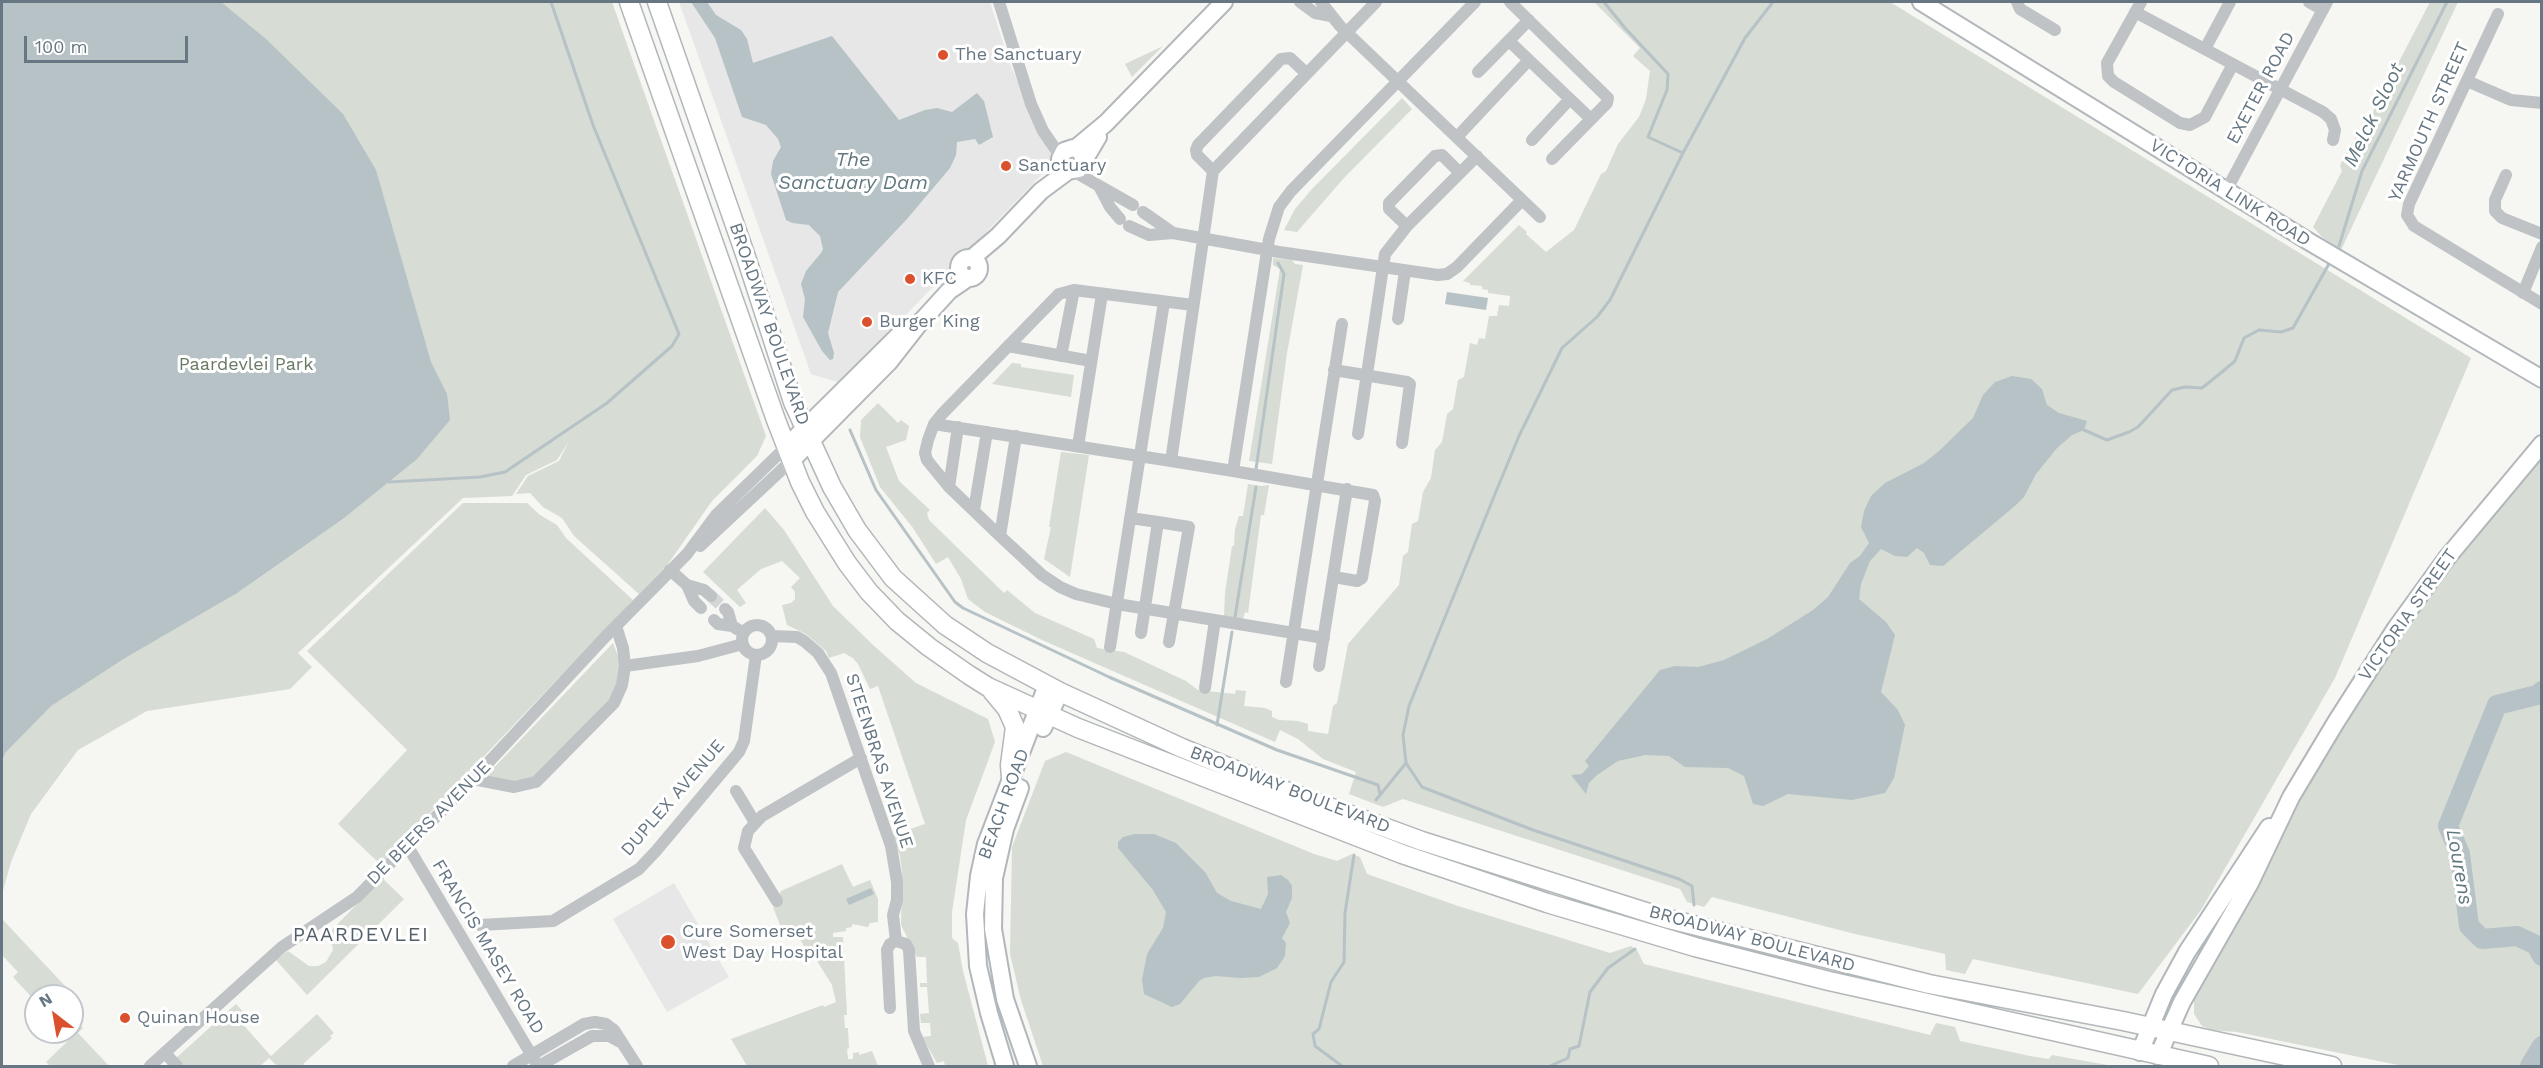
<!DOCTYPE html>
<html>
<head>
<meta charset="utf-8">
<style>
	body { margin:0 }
	#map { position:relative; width:2543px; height:1068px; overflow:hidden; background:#f6f6f2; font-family:"Work Sans",sans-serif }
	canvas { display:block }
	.frame { position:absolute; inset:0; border:3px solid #667682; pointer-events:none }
	.north { position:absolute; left:24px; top:984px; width:60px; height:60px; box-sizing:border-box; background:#fff; border:2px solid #c2c8cd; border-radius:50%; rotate:329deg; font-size:16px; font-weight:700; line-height:24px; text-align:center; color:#667682 }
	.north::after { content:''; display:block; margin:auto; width:21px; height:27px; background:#db502d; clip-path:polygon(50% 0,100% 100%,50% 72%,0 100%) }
	.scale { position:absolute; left:24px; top:36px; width:164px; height:27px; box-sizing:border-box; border:3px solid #667682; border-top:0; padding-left:8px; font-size:18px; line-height:21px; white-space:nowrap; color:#667682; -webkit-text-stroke:4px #fff; paint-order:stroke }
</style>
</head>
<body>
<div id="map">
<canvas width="2543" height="1068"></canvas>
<div class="frame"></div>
<div class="north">N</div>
<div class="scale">100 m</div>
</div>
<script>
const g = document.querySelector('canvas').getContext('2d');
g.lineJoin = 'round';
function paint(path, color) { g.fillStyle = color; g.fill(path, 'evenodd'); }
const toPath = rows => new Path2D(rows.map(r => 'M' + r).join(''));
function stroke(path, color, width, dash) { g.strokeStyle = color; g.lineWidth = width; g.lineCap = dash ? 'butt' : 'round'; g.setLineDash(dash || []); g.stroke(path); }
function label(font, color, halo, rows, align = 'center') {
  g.font = font + ' "Work Sans",sans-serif'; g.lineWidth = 6; g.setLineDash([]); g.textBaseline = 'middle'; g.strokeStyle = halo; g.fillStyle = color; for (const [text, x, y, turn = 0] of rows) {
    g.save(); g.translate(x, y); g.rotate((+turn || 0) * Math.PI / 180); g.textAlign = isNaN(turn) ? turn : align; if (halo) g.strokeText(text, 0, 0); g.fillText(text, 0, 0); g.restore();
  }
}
paint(toPath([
	[679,2,990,2,1011,67,1053,156,1053,163,840,383,811,374],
	[674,883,729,977,667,1012,613,919]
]), '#e6e7e6');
paint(toPath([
	[2,2,612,2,766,436,757,456,712,501,668,564,639,594,574,536,562,518,543,507,530,493,516,494,528,476,559,461,569,441,557,460,526,475,512,496,463,498,298,653,312,667,290,689,147,711,78,750,31,814,11,862,2,894],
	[1594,2,1890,2,2471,358,2335,678,2201,910,2138,994,1973,959,1965,974,1946,970,1945,954,1851,933,1712,897,1704,907,1687,902,1680,889,1403,799,1383,807,1349,794,1356,772,1323,759,1298,739,1280,730,1275,742,1042,640,985,612,968,599,961,579,948,557,936,564,913,528,880,487,860,437,861,420,878,403,898,423,901,420,909,426,906,440,886,447,899,481,930,510,927,513,929,520,1004,593,1007,590,1035,613,1094,639,1097,648,1124,652,1186,681,1198,690,1235,694,1236,690,1246,691,1244,706,1265,708,1272,711,1272,717,1279,720,1298,721,1308,724,1308,731,1328,734,1333,706,1337,703,1348,644,1399,585,1403,556,1408,552,1412,524,1418,521,1423,492,1431,478,1435,450,1442,442,1447,414,1453,409,1458,380,1464,377,1470,343,1477,345,1479,338,1485,339,1489,316,1497,316,1499,305,1509,306,1510,296,1488,293,1488,290,1482,289,1482,286,1470,285,1470,283,1463,281,1519,225,1527,232,1526,234,1546,252,1574,230,1601,174,1606,171,1618,144,1639,117,1646,99,1650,71,1633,56,1640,48],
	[2430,2,2458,2,2341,250,2323,238,2313,227,2342,171,2340,165,2361,127,2366,125],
	[1163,46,1132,77,1125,64],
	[1402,98,1412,109,1343,179,1297,232,1284,230,1295,209,1312,189],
	[1273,258,1292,260,1295,264,1303,265,1287,353,1272,464,1249,461,1280,269,1273,265],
	[1012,363,1021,364,1021,367,1074,375,1071,397,992,384],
	[1061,452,1089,455,1070,577,1044,559,1051,527,1049,527],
	[2541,459,2541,1066,2403,1066,2237,1032,2211,1030,2202,1026,2194,1014,2194,1001,2192,999,2277,836,2348,713,2427,594,2482,523],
	[1248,484,1262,486,1269,485,1264,515,1261,515,1248,613,1245,612,1243,619,1224,616,1225,593,1232,546,1234,546,1235,529,1239,516,1243,516],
	[463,503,527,503,540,515,557,525,566,538,633,600,385,860,383,859,379,863,338,824,407,750,307,651],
	[765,508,784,530,833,606,873,645,916,683,988,719,995,742,966,820,952,912,952,938,958,943,963,971,988,1066,945,1066,944,1061,937,1063,922,1037,931,1036,930,1023,921,1023,920,1014,929,1013,927,987,920,987,920,983,927,983,926,957,917,957,901,925,902,872,900,856,893,835,925,824,878,686,870,689,858,664,853,658,844,653,829,658,826,651,806,634,787,625,782,605,791,603,795,599,795,592,791,587,800,578,782,561,761,569,737,590,746,603,740,607,703,572],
	[613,643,621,664,615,693,534,777,511,782,486,776],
	[1066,752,1314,854,1337,861,1352,854,1360,857,1367,874,1458,906,1610,953,1631,946,1637,950,1644,964,1930,1035,1936,1023,1955,1027,1960,1041,2030,1056,2049,1059,2052,1055,2113,1066,1043,1066,1021,1000,1010,954,1012,847,1045,761],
	[842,864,853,887,870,880,878,899,878,922,870,923,868,927,852,924,852,927,846,928,846,931,833,933,833,937,843,937,847,1015,844,1015,845,1028,848,1028,849,1048,847,1049,848,1059,853,1059,853,1053,859,1052,859,1055,872,1051,878,1066,747,1066,731,1039,823,1005,824,1007,836,1002,832,985,809,948,804,946,800,939,780,925,773,907,781,891],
	[384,876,382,878,404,899,307,995,276,960,288,951,309,966,318,966,326,962,333,950,330,932],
	[3,920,82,1004,72,1013,72,996,36,996,36,1002,13,977,18,972,2,955],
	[236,1004,245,1014,239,1020,271,1056,317,1014,334,1033,330,1036,332,1038,303,1064,305,1066,277,1066,269,1058,260,1066,184,1066,176,1058],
	[72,1016,83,1028,78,1033,109,1066,50,1066,46,1062,70,1039,64,1032,72,1032]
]), '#d7dcd4');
paint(toPath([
	[2,2,221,2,266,39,343,114,376,170,431,362,447,394,450,420,417,459,344,518,237,593,125,658,51,706,5,753,2,761],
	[691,2,707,2,716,15,741,30,747,39,753,63,832,36,899,120,925,110,937,108,952,112,977,93,984,101,993,137,979,145,975,139,957,142,956,155,950,168,907,219,838,292,828,333,834,353,833,359,830,360,822,351,803,317,805,299,801,284,806,271,821,253,823,249,820,236,809,225,792,223,786,220,771,174,773,161,781,147,778,139,766,125,742,117,715,38],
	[1447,292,1488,298,1486,310,1445,304],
	[2012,376,2031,379,2042,389,2047,405,2059,413,2087,421,2084,430,2072,435,2057,448,2036,474,2024,497,2016,505,1943,566,1930,565,1924,553,1917,548,1907,557,1895,556,1881,549,1870,561,1861,584,1859,599,1886,622,1895,635,1881,692,1898,710,1905,725,1894,778,1885,793,1852,800,1788,794,1763,806,1753,804,1744,776,1728,768,1685,767,1669,756,1645,755,1618,761,1597,775,1589,783,1586,794,1571,775,1582,774,1589,766,1585,761,1660,670,1675,666,1698,667,1724,660,1767,639,1813,610,1828,597,1850,563,1860,556,1869,543,1861,527,1864,511,1871,496,1885,483,1924,463,1939,451,1973,418,1983,395,1995,382],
	[1135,834,1154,834,1176,843,1205,872,1217,893,1231,901,1261,909,1268,894,1267,877,1281,875,1288,880,1292,886,1292,898,1286,912,1290,923,1282,938,1286,943,1285,956,1277,968,1259,977,1240,978,1216,976,1204,978,1199,981,1180,1004,1172,1007,1144,994,1142,980,1147,954,1163,928,1166,912,1153,890,1118,848,1118,842,1123,837],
	[871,888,874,894,849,905,846,899]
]), '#b6c2c6');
stroke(toPath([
	[1604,2,1625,28,1668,74,1667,90,1648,137,1683,153],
	[2339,246,2362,171,2447,2],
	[850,430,876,490,955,602,963,608,1109,677,1277,750,1378,785,1380,794],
	[2084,430,2107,440,2129,432,2138,427,2172,390,2185,387,2202,388,2222,372,2235,361,2244,338,2259,330,2281,332,2293,328,2330,262],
	[1256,469,1284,274,1278,263],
	[389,482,480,477,505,472,607,403,672,346,679,334,593,125,551,2],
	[1235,617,1256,487],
	[1217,725,1232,632],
	[1376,800,1406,763],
	[1694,905,1692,886,1679,879,1533,830,1422,787,1406,763,1403,735,1409,706,1495,494,1519,436,1562,348,1597,317,1610,300,1683,153,1745,38,1773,2],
	[1342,1066,1315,1046,1313,1034,1319,1029,1331,982,1344,962,1345,913,1354,855],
	[1550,1066,1568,1058,1570,1049,1579,1046,1590,992,1608,968,1635,949]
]), '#b6c2c6', 3);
stroke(toPath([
	[2542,691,2537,695,2497,705,2448,826,2460,854,2469,926,2482,939,2517,936,2536,945,2542,956],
	[2530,1066,2542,1046]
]), '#b6c2c6', 20);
stroke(toPath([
	[711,596,725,609]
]), '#d2d6d6', 12, [12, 6]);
const secondary = toPath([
	[1921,2,2308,241,2542,379],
	[1076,148,1106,123,1224,2],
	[1084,159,1080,151,1073,148,1064,151,1060,159,1062,165,1068,171,1079,169,1098,137],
	'959 268a10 10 0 1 1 20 0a10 10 0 1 1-20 0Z',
	[972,258,998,236,1041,191,1068,171],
	[786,447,900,334],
	[791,461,889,362,918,325,949,291,968,278],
	[1043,728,1060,692],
	[1020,788,1005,829,994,878,993,929,1005,999,1028,1066],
	[2140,1052,2164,994,2187,952,2269,827],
	[2158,1056,2182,1002,2250,883,2291,797,2336,722,2396,628,2446,559,2542,444],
	[1005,1066,989,1013,978,966,975,914,979,876,986,844,1047,685]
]);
const primary = toPath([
	[629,2,776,420,800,482,815,512,847,563,869,592,897,621,929,647,969,675,988,687,1078,728,1402,854,1547,903,1695,947,1829,981,2209,1066],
	[657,2,745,254,793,402,832,487,857,530,893,578,945,625,987,653,1060,692,1182,748,1291,793,1422,841,1665,918,1929,984,2123,1021,2332,1066],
	[992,691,1007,709,1015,727,1010,765,1011,778]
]);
stroke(secondary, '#b1b7bb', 20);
stroke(primary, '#b2b7ba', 21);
stroke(toPath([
	[999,2,1031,104,1043,131,1061,157],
	[1300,2,1315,13,1331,16],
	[1321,2,1340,26,1540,217],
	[1510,2,1608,98,1607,103,1552,159],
	[2017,2,2020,9,2055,30],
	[2141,2,2107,63,2108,76,2114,82,2180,123,2190,125,2205,117,2233,64],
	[2309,2,2323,10],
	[2135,12,2323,112,2331,119,2335,130,2333,140],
	[2498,14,2409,204,2407,215,2414,226,2542,304],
	[1509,41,1591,119],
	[2205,49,2230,2],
	[1478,72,1529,20],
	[2467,81,2511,100,2542,103],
	[1457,137,1529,60],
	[1532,140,1570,99],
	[1073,171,1133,205],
	[1213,171,1197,155,1196,150,1198,145,1281,59,1290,58,1306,73],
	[2506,175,2495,200,2495,211,2502,218,2542,234],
	[1099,186,1110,207,1120,219],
	[2226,191,2327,2],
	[1143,212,1173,233],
	[1129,226,1149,235,1173,233,1279,252,1438,275,1447,274,1457,267,1522,200],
	[1407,226,1389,209,1389,203,1435,156,1442,155,1460,173],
	[2523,293,2542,247],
	[1193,305,1074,290,1059,294,942,414,934,424,928,440,925,453,927,460,949,487,1000,536,1042,575,1060,587,1076,594,1117,604,1324,638],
	[1398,319,1405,271],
	[1008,346,1091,361],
	[1061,356,1074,290],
	[1334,370,1407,382,1410,384,1402,443],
	[934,424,1171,461,1213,171,1376,2],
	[1358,434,1385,254,1407,226,1477,156],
	[1078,446,1102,294],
	[1171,461,1233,471,1269,239,1279,207,1291,191,1475,2],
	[1233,471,1373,495,1375,501,1362,578,1357,581,1334,577],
	[949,487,958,427],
	[974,510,987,432],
	[1130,518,1158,522],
	[1000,536,1016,436],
	[700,546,791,461],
	[670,570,687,585,694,601,701,608],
	[687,585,704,590,711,596],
	[725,609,728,612,732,626],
	[714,620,718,624,732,626,744,633],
	'742 640a15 15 0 1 1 30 0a15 15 0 1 1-30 0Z',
	[1141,633,1158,522,1189,527,1169,642],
	[772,636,797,637,804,641,818,653,831,673,891,846,897,882,897,900,893,915,896,941],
	[1110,647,1164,302],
	[625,666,698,656,743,644],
	[1319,666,1347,489],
	[1286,682,1342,324],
	[1205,688,1215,620],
	[473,779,514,787,536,782,614,703,622,685,625,666,623,648,616,626],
	[736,791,754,821],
	[407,845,538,1066],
	[777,901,744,848,748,831,762,816,861,758],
	[480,925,553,921,639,869,656,851,739,752,744,741,756,655],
	[896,941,906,944,909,950,914,1031,929,1066],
	[890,1008,887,950,890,944,896,941],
	[165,1053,177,1066],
	[150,1066,282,947,357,897,473,779,606,636,687,554,716,515,786,447],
	[513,1066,584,1024,595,1022,606,1024,614,1030,637,1066],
	[539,1066,592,1036,609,1036,622,1043]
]), '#bfc3c6', 12);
stroke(secondary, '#fff', 16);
stroke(primary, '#fff', 18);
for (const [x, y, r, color] of [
	[943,55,6,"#db502d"],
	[1006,166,6,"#db502d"],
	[910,279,6,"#db502d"],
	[867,322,6,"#db502d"],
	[668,942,8,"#db502d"],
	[125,1018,6,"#db502d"]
]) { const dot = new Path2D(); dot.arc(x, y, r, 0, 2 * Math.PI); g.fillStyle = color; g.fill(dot); stroke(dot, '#fff', 2); }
label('18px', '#667682', '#fff', [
	["The Sanctuary",955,55],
	["Sanctuary",1018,166],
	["KFC",922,279],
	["Burger King",879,322],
	["Cure Somerset",682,932],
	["West Day Hospital",682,953],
	["Quinan House",137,1018]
], 'left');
label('18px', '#667682', '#fff', [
	["EXETER ROAD",2261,88,-62],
	["YARMOUTH STREET",2429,122,-66],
	["VICTORIA LINK ROAD",2230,193,32],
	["BROADWAY BOULEVARD",769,324,71],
	["VICTORIA STREET",2408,615,-55],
	["STEENBRAS AVENUE",879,761,72],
	["BROADWAY BOULEVARD",1290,790,21],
	["DUPLEX AVENUE",673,798,-49],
	["BEACH ROAD",1004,804,-70],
	["DE BEERS AVENUE",429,823,-45],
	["BROADWAY BOULEVARD",1752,939,15],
	["FRANCIS MASEY ROAD",488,947,59]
]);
label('18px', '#697a64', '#fff', [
	["Paardevlei Park",246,365]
]);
label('italic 20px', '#62787f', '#fff', [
	["Melck Sloot",2374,115,-64],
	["The",853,160],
	["Sanctuary Dam",853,183],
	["Lourens",2459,867,80]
]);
g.letterSpacing = '1.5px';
label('20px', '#545f68', '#fff', [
	["PAARDEVLEI",361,935]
]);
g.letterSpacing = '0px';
</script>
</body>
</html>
